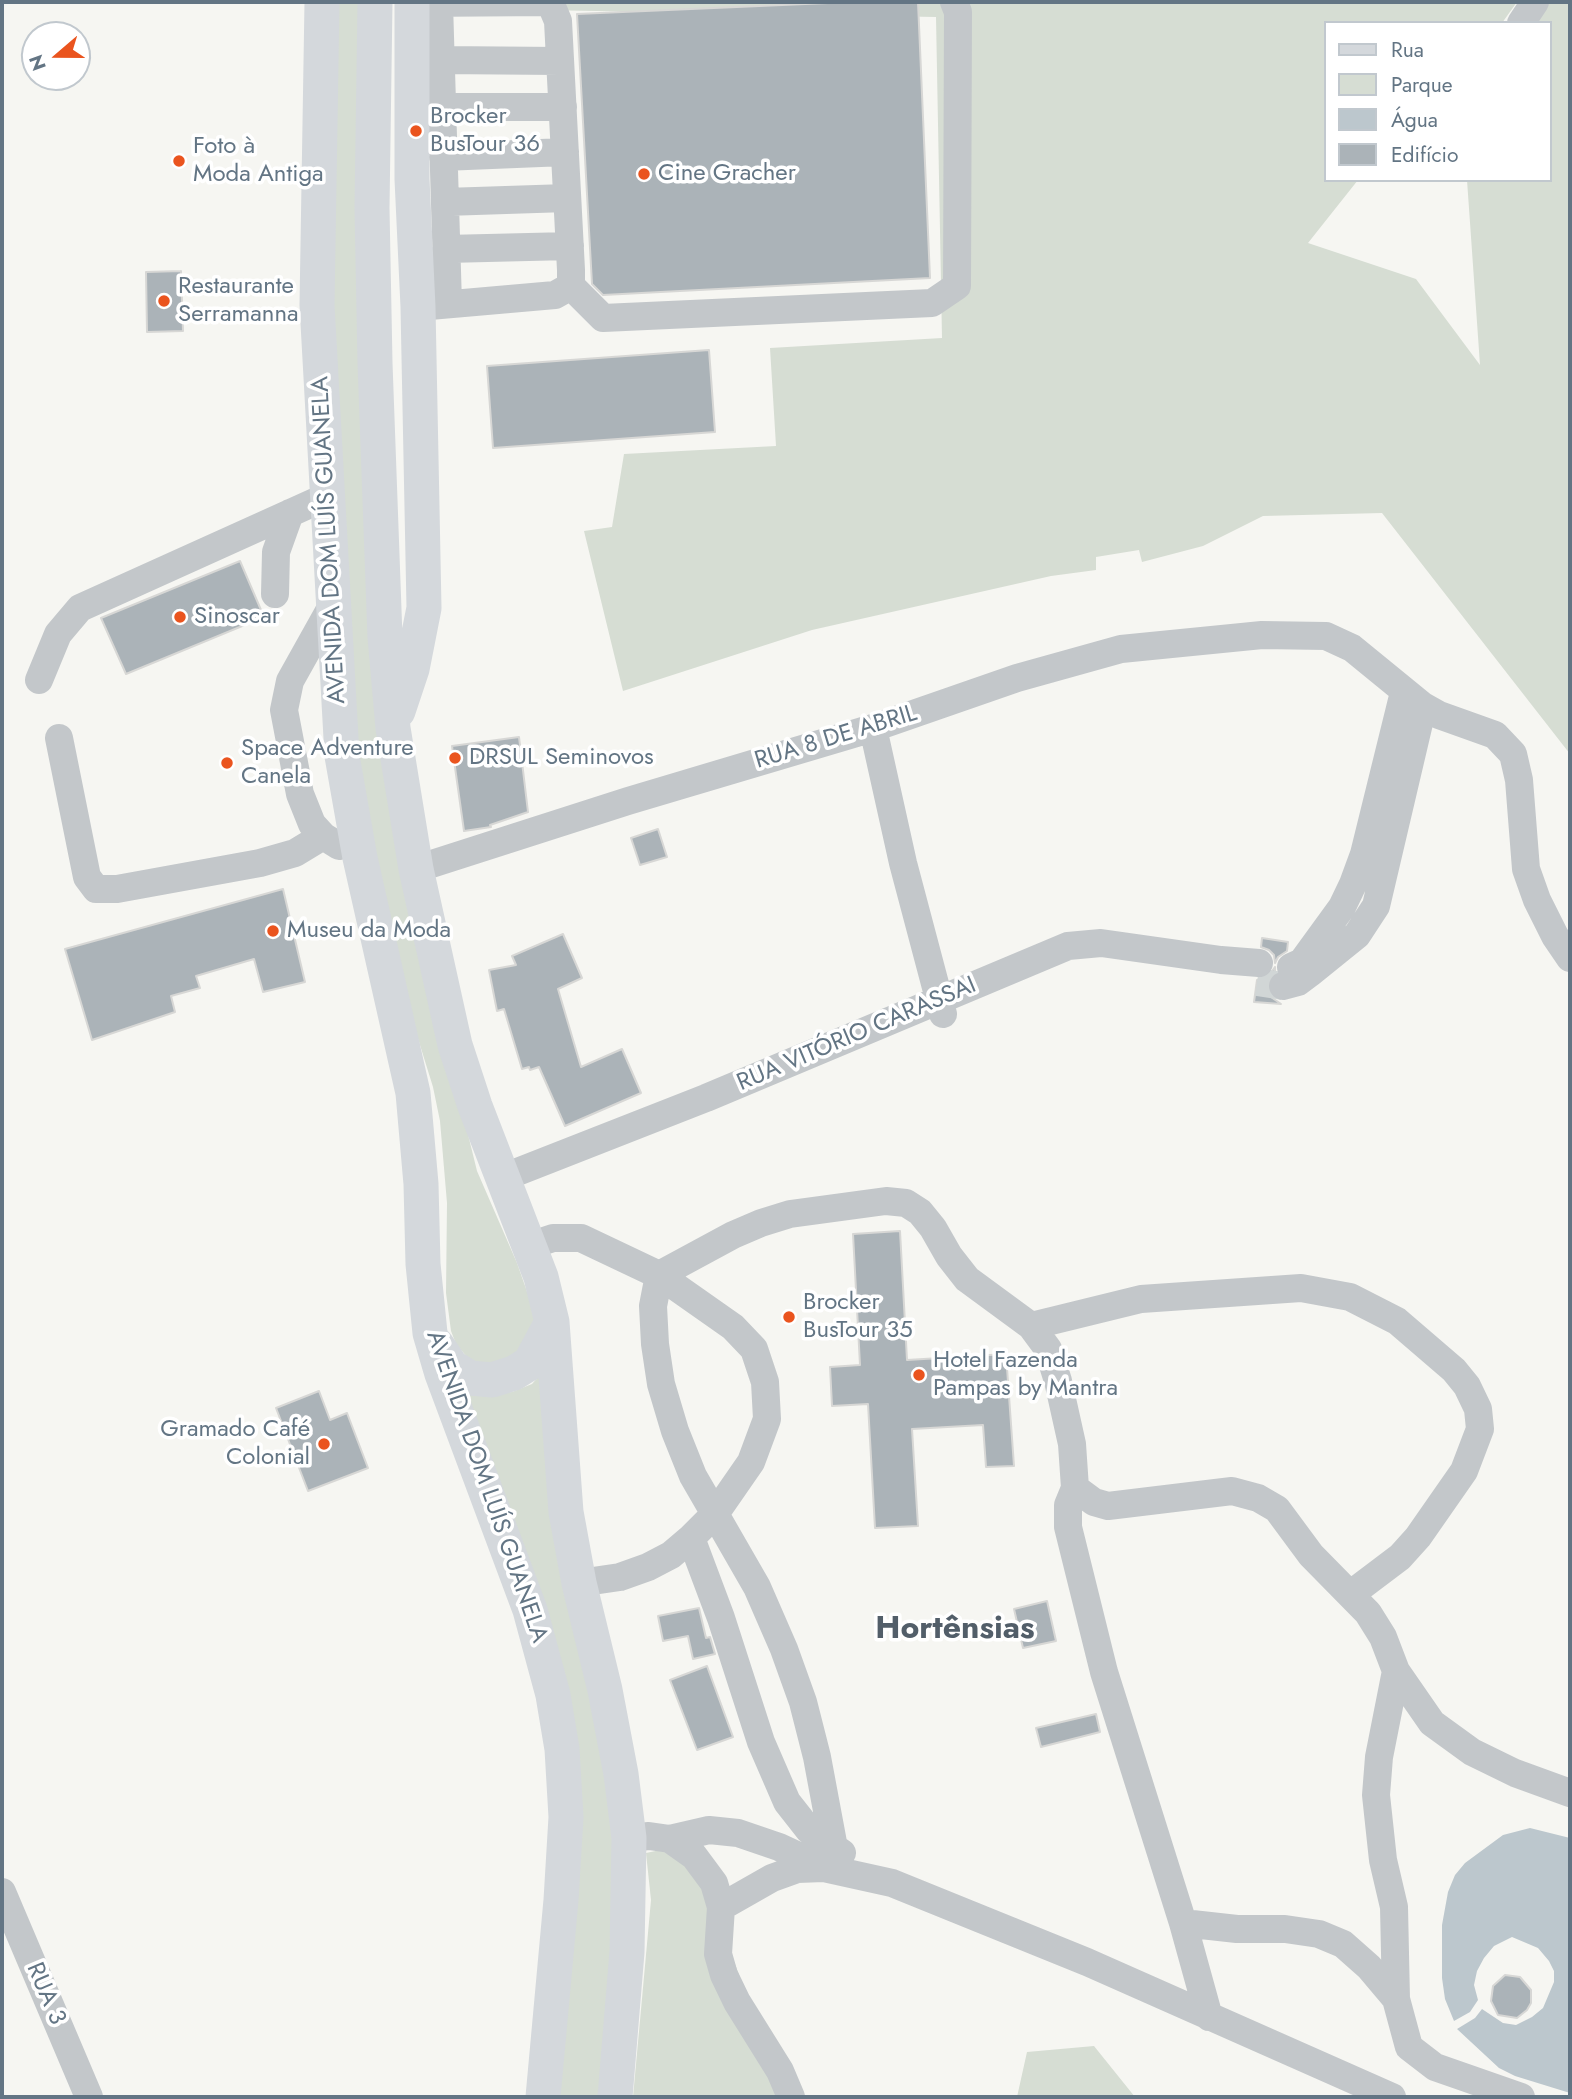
<!DOCTYPE html>
<html>
<head>
<meta charset="utf-8">
<style>
	body { margin:0 }
	#map { position:relative; width:1572px; height:2099px; overflow:hidden; background:#f6f6f2; font-family:Jost,sans-serif }
	canvas { display:block }
	.frame { position:absolute; inset:0; border:4px solid #637584; pointer-events:none }
	.legend { position:absolute; left:1324px; top:21px; width:228px; height:161px; box-sizing:border-box; background:#fff; border:2px solid #c1c8ce; margin:0; padding:9px 12px; list-style:none; font-size:21px; color:#637584 }
	.legend li { display:flex; align-items:center; gap:14px; height:35px }
	.legend b { width:35px; border:2px solid #c1c8ce }
	.north { position:absolute; left:21px; top:21px; width:70px; height:70px; box-sizing:border-box; background:#fff; border:2px solid #c1c8ce; border-radius:50%; rotate:250deg; font-size:19px; font-weight:700; line-height:28px; text-align:center; color:#637584 }
	.north::after { content:''; display:block; margin:auto; width:24px; height:32px; background:#ea541e; clip-path:polygon(50% 0,100% 100%,50% 72%,0 100%) }
</style>
</head>
<body>
<div id="map">
<canvas width="1572" height="2099"></canvas>
<div class="frame"></div>
<ul class="legend">
<li><b style="height:9px;background:#d4d8dc"></b>Rua</li>
<li><b style="height:19px;background:#d6ddd3"></b>Parque</li>
<li><b style="height:19px;background:#bcc7cd"></b>Água</li>
<li><b style="height:19px;background:#abb3b8"></b>Edifício</li>
</ul>
<div class="north">N</div>
</div>
<script>
const g = document.querySelector('canvas').getContext('2d');
g.lineJoin = 'round';
function paint(path, color) { g.fillStyle = color; g.fill(path, 'evenodd'); }
const toPath = rows => new Path2D(rows.map(r => 'M' + r).join(''));
function stroke(path, color, width, dash) { g.strokeStyle = color; g.lineWidth = width; g.lineCap = dash ? 'butt' : 'round'; g.setLineDash(dash || []); g.stroke(path); }
function label(font, color, halo, rows, align = 'center') {
  g.font = font + ' Jost,sans-serif'; g.lineWidth = 7; g.setLineDash([]); g.textBaseline = 'middle'; g.strokeStyle = halo; g.fillStyle = color; for (const [text, x, y, turn = 0] of rows) {
    g.save(); g.translate(x, y); g.rotate((+turn || 0) * Math.PI / 180); g.textAlign = isNaN(turn) ? turn : align; if (halo) g.strokeText(text, 0, 0); g.fillText(text, 0, 0); g.restore();
  }
}
paint(toPath([
	[335,2,358,2,360,222,423,952,477,1171,517,1263,531,1303,536,1323,533,1336,505,1363,478,1364,467,1357,456,1344,451,1331,446,1293,447,1203,440,1121,433,1087,397,971,358,766,331,309],
	[426,2,1517,2,1502,23,1325,23,1325,180,1358,180,1308,243,1416,279,1480,365,1467,180,1549,180,1549,23,1530,23,1544,2,1570,2,1570,754,1382,513,1263,516,1203,546,1142,562,1139,550,1096,557,1096,570,1051,576,812,630,623,691,584,531,612,527,624,454,776,446,770,348,942,338,936,17,427,8],
	[547,1367,616,1835,604,2097,556,2097,580,1830,463,1386,490,1394,512,1392,532,1384],
	[665,1849,681,1860,710,1896,784,2097,633,2097,651,1900,646,1853],
	[1094,2046,1135,2097,1017,2097,1027,2052]
]), '#d6ddd3');
paint(toPath([
	[1530,1828,1570,1838,1570,2093,1515,2076,1499,2068,1457,2029,1475,2018,1482,2009,1503,2023,1516,2025,1532,2017,1543,2008,1554,1982,1554,1971,1549,1961,1538,1948,1512,1937,1494,1946,1484,1958,1477,1971,1474,1985,1478,2000,1470,2012,1454,2021,1445,1999,1442,1978,1442,1925,1448,1892,1455,1875,1465,1863,1503,1835]
]), '#bcc7cd');
const building = toPath([
	[851,2,918,2,930,278,603,295,592,284,577,14,851,2],
	[181,271,183,331,147,332,146,272,181,271],
	[709,350,715,432,493,448,487,366,709,350],
	[240,561,264,617,126,674,101,618,240,561],
	[519,737,528,812,490,825,491,827,464,831,452,746,519,737],
	[658,829,667,857,640,865,631,838,658,829],
	[283,889,305,982,263,992,254,959,196,976,200,988,171,996,175,1012,92,1040,65,949,283,889],
	[563,934,582,978,558,989,581,1067,622,1049,641,1093,565,1126,539,1067,530,1070,529,1067,522,1069,504,1009,497,1011,489,970,516,965,512,956,563,934],
	[1262,938,1288,942,1287,951,1278,957,1275,963,1274,955,1269,950,1261,947,1262,938],
	[1275,967,1275,972,1267,981,1267,990,1271,997,1281,1004,1254,1002,1257,980,1267,978,1275,967],
	[900,1231,907,1360,1006,1354,1014,1466,986,1467,983,1425,912,1429,918,1526,875,1528,868,1404,832,1406,830,1367,860,1365,853,1234,900,1231],
	[319,1391,330,1420,347,1413,368,1468,308,1491,276,1408,319,1391],
	[1047,1601,1056,1641,1023,1648,1014,1609,1047,1601],
	[699,1608,706,1638,710,1637,715,1654,693,1659,688,1636,663,1641,658,1616,699,1608],
	[707,1666,733,1737,697,1750,670,1680,707,1666],
	[1096,1714,1100,1732,1041,1747,1036,1728,1096,1714],
	[1505,1975,1520,1977,1531,1990,1531,2003,1527,2010,1517,2018,1498,2015,1491,2001,1493,1986,1505,1975]
]);
paint(building, '#abb3b8');
stroke(building, '#d7d7d5', 2);
stroke(toPath([
	[1257,982,1283,986]
]), '#d1d6d6', 28, [28, 14]);
stroke(toPath([
	[412,3,550,2,558,21,571,270,571,286,555,295,418,307],
	[439,3,448,304],
	[1521,23,1535,2],
	[440,60,560,61],
	[442,107,563,107],
	[443,157,565,152],
	[445,202,567,198],
	[446,249,570,246],
	[571,286,603,318,932,303,957,286,958,12,954,2],
	[275,594,276,552,290,513],
	[333,604,290,681,284,710,300,794,312,824,323,836,339,846],
	[39,680,58,634,80,608,328,496],
	[873,728,903,863,943,1014],
	[59,738,87,877,96,889,117,889,260,863,295,853,323,836],
	[416,869,628,801,873,728,1017,678,1121,649,1262,635,1326,636,1352,648,1423,706,1439,715,1495,735,1513,754,1519,780,1526,869,1537,900,1555,936,1570,958],
	[1291,967,1302,962,1342,907,1353,884,1364,854,1404,692],
	[1283,986,1298,982,1310,973,1357,935,1376,906,1423,706],
	[502,1178,706,1098,1068,946,1101,943,1221,960,1259,963],
	[529,1246,553,1238,581,1238,659,1275,733,1235,761,1223,790,1214,886,1201,906,1203,920,1212,933,1228,949,1256,967,1279,1031,1326,1048,1349,1058,1381,1072,1444,1075,1488,1068,1505,1068,1527,1104,1672,1183,1923,1209,2017],
	[1031,1326,1141,1299,1301,1288,1350,1297,1397,1321,1454,1370,1467,1386,1478,1409,1480,1429,1464,1471,1418,1537,1400,1557,1351,1594],
	[1075,1488,1094,1502,1108,1506,1232,1491,1258,1498,1277,1509,1311,1555,1368,1613,1383,1637,1396,1671,1432,1723,1472,1752,1515,1773,1570,1793],
	[691,1538,721,1618,761,1742,787,1802,809,1830,842,1853],
	[579,1583,620,1577,648,1567,671,1555,691,1538,715,1514,751,1462,767,1419,765,1382,754,1349,733,1327,659,1275,653,1306,655,1344,661,1384,675,1431,693,1476,715,1514,757,1587,784,1649,803,1702,817,1757,834,1848],
	[1396,1671,1379,1757,1376,1795,1383,1860,1394,1907,1396,1999],
	[629,1838,649,1836,670,1839,694,1856,714,1883,721,1907,718,1954,724,1975,737,2002,780,2071,791,2097],
	[670,1839,709,1830,738,1833,779,1847,822,1867],
	[2,1892,89,2097],
	[721,1907,772,1878,797,1869,824,1868,892,1883,1087,1962,1392,2097],
	[1183,1923,1237,1929,1285,1929,1319,1934,1343,1944,1369,1967,1396,1999,1409,2047,1435,2067,1521,2097]
]), '#c3c7ca', 28);
stroke(toPath([
	[322,2,317,305,342,756,360,858,413,1093,421,1184,423,1264,430,1333,442,1374,530,1610,553,1695,562,1749,566,1817,561,1900,543,2097],
	[375,2,372,208,375,363,385,637,393,728,416,869,455,1045,475,1106,541,1277,552,1322,566,1512,579,1583,605,1690,621,1774,629,1838,627,1952,615,2097],
	[398,711,412,669,424,608,418,307,412,179,412,2],
	[437,1345,452,1367,470,1378,492,1380,514,1373,530,1363,552,1322]
]), '#d4d8dc', 35);
for (const [x, y, r, color] of [
	[416,131,7,"#ea541e"],
	[179,161,7,"#ea541e"],
	[644,174,7,"#ea541e"],
	[164,301,7,"#ea541e"],
	[180,617,7,"#ea541e"],
	[455,758,7,"#ea541e"],
	[227,763,7,"#ea541e"],
	[273,931,7,"#ea541e"],
	[789,1317,7,"#ea541e"],
	[919,1375,7,"#ea541e"],
	[324,1444,7,"#ea541e"]
]) { const dot = new Path2D(); dot.arc(x, y, r, 0, 2 * Math.PI); g.fillStyle = color; g.fill(dot); stroke(dot, '#fff', 2.5); }
label('24px', '#637584', '#fff', [
	["Brocker",430,117],
	["BusTour 36",430,145],
	["Foto à",193,147],
	["Moda Antiga",193,175],
	["Cine Gracher",658,174],
	["Restaurante",178,287],
	["Serramanna",178,315],
	["Sinoscar",194,617],
	["Space Adventure",241,749],
	["Canela",241,777],
	["DRSUL Seminovos",469,758],
	["Museu da Moda",287,931],
	["Brocker",803,1303],
	["BusTour 35",803,1331],
	["Hotel Fazenda",933,1361],
	["Pampas by Mantra",933,1389],
	["Gramado Café",310,1430,"right"],
	["Colonial",310,1458,"right"]
], 'left');
label('24px', '#637584', '#fff', [
	["AVENIDA DOM LUÍS GUANELA",330,540,-93],
	["RUA 8 DE ABRIL",836,738,-17],
	["RUA VITÓRIO CARASSAI",857,1035,-23],
	["AVENIDA DOM LUÍS GUANELA",486,1487,71],
	["RUA 3",45,1994,67]
]);
label('bold 32px', '#525e69', '#fff', [
	["Hortênsias",955,1630]
]);
</script>
</body>
</html>
